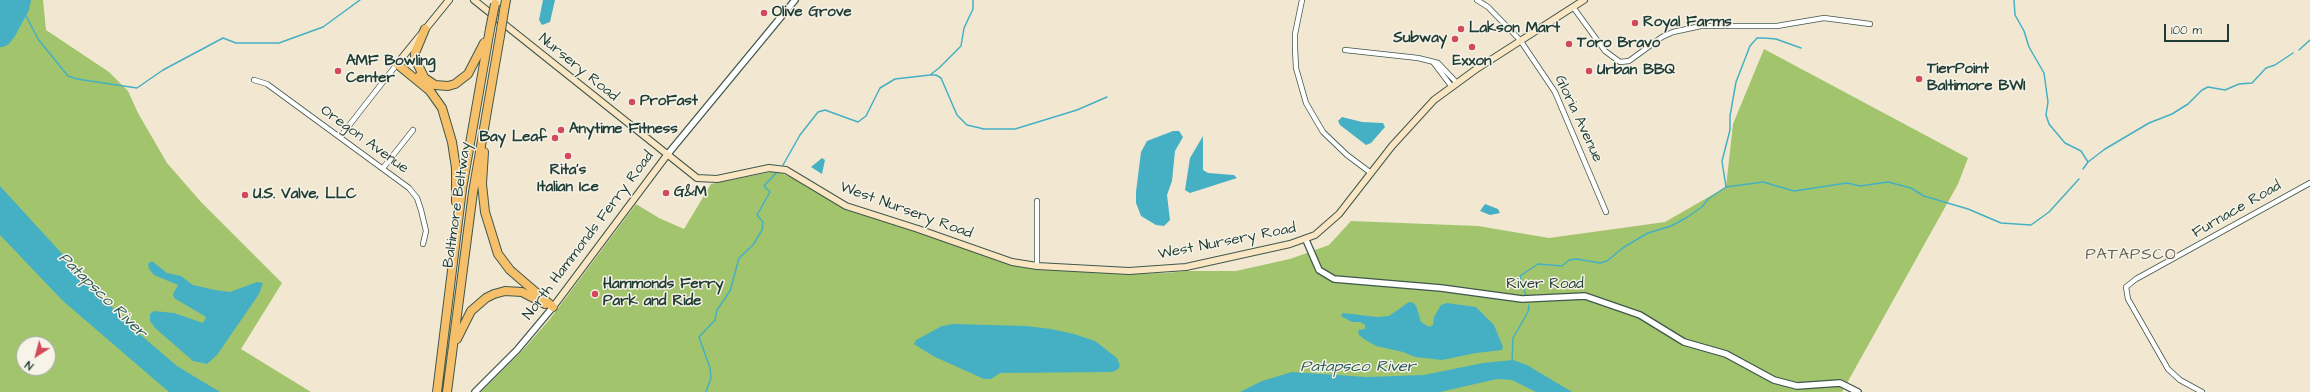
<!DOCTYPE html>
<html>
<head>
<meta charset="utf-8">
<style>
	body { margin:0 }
	#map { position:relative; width:2310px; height:392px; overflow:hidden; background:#f2e8d2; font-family:"Architects Daughter",sans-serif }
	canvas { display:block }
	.north { position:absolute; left:16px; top:336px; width:40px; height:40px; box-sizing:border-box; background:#f7f3e8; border:1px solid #a1aaa0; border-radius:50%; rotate:216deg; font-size:11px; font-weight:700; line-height:16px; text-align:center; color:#1f3d34 }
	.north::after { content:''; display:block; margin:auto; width:14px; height:18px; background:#d1495b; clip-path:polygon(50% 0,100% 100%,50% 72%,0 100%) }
	.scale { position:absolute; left:2164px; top:24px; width:65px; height:18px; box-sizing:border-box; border:2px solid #1f3d34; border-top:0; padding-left:5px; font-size:12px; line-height:14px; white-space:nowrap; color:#1f3d34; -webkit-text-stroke:3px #f7f3e8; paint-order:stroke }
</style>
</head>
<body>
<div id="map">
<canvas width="2310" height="392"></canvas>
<div class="north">N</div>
<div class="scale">100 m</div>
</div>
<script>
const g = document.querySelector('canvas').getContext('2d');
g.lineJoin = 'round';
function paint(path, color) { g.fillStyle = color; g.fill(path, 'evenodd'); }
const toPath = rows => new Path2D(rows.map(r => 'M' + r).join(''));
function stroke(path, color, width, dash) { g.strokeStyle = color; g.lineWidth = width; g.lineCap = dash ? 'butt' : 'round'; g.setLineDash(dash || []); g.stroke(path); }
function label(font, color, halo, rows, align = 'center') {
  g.font = font + ' "Architects Daughter",sans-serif'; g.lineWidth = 3; g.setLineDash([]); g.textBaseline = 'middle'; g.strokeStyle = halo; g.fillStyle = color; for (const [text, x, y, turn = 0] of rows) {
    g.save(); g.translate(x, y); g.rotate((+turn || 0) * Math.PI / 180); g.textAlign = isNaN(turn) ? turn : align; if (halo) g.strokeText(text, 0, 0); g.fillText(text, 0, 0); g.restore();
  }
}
paint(toPath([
	[0,0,43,0,46,30,109,72,128,91,138,113,167,163,201,202,282,283,241,349,311,392,0,392],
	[24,344,48,344,48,368,24,368],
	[1764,49,1968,158,1958,184,1842,392,481,392,522,351,550,319,636,204,659,218,684,229,711,184,776,171,798,180,845,209,918,231,1012,265,1037,269,1128,274,1166,273,1186,271,1236,271,1290,259,1329,245,1351,221,1478,226,1549,238,1665,222,1726,187,1733,124]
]), '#a2c46d');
paint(toPath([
	[0,0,31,0,29,10,15,36,9,44,3,47,0,47],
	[543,0,555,0,550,22,542,25,539,20],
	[1342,117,1362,122,1383,123,1385,127,1371,143,1366,145,1340,125,1338,121],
	[1173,131,1179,131,1183,137,1175,151,1172,181,1167,195,1170,220,1164,226,1156,225,1141,216,1136,203,1136,192,1141,152,1147,141],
	[1203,136,1203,170,1208,173,1234,175,1237,178,1190,193,1185,190,1190,158],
	[822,158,825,160,822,174,811,167],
	[0,186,98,293,136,331,177,366,220,392,169,392,63,301,0,235],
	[1485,204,1498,209,1500,213,1490,215,1480,211],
	[152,261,167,273,181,276,193,285,215,290,230,292,257,282,263,283,259,294,217,355,207,364,193,361,155,328,150,321,150,314,154,311,174,313,203,323,206,317,174,298,173,294,178,285,154,275,149,269,148,264],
	[1409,302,1414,303,1417,308,1421,322,1429,327,1433,325,1434,317,1441,305,1447,303,1476,307,1494,325,1503,347,1502,350,1476,353,1442,360,1415,357,1403,352,1376,346,1364,339,1359,335,1358,330,1365,329,1365,325,1360,322,1352,322,1341,316,1343,313,1377,317,1389,316],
	[953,324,1026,326,1051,329,1074,334,1095,341,1117,358,1120,366,1117,370,1112,372,1000,373,991,379,984,379,933,356,914,344,916,340,942,326],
	[1513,360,1527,365,1572,392,1536,392,1512,380,1497,379,1440,392,1240,392,1262,381,1292,372,1367,377,1424,375,1483,363]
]), '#45b0c4');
stroke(toPath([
	[2014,0,2015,15,2024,31,2029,47,2044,73,2048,102,2046,115,2049,124,2065,143,2081,151,2088,162],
	[25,14,38,39,68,76,77,79,137,88,163,70,223,38,236,43,279,43,323,27,360,0],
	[2299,50,2310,40],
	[931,75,936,75,941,78,957,115,967,125,984,129,1015,129,1077,110,1107,97],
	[783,165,800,135,818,112,825,110,858,122,866,116,880,88,895,79,930,75,939,68,961,46,964,28,973,9,973,0],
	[2083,169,2088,162,2105,149,2149,123,2172,114,2188,104,2202,90,2208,87,2225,90,2239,84,2252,83,2266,68,2275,65,2293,53],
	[1726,187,1722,161,1730,130,1730,116,1736,82,1750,46,1757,38,1764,38,1776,39,1801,48],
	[1526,296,1520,276,1538,264,1562,266,1569,260,1577,259,1600,263,1607,261,1624,247,1648,233,1671,226,1686,218,1702,207,1708,199,1726,187,1763,182,1794,191,1847,183,1860,186,1888,182,1911,188,1924,196,1968,209,2001,223,2031,225,2049,212,2079,179],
	[1512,362,1513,338,1528,312,1529,305],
	[706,392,711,378,710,368,699,337,715,320,717,310,730,291,739,258,753,245,762,230,763,222,757,215,770,192,764,186,776,173]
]), '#45b0c4', 1.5);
const minor = toPath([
	[1302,0,1295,34,1295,48,1296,68,1306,103,1323,132,1347,155,1371,173],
	[1477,0,1488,7,1520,40,1555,92,1606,212],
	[1573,7,1605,51,1620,62,1629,61,1662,37,1673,32,1701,26,1777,26,1824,18,1870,24],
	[1345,50,1418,58,1438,63,1457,83],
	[1433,62,1452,87],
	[254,80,267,84,409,188,417,198,421,210,426,231,423,244],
	[340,137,397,64],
	[383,168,413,130],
	[1037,201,1037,266],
	[2202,392,2180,380,2168,369,2128,299,2126,287,2136,279,2310,183]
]);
const tertiary = toPath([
	[667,155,795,0],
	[1306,240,1319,270,1334,279,1441,288,1522,299,1585,296,1640,315,1684,342,1726,354,1774,380,1797,386,1840,383,1858,392],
	[475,392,517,350,553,307]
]);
const secondary = toPath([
	[474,0,697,178,717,179,769,168,786,170,846,206,918,229,1012,262,1037,266,1129,271,1186,267,1290,244,1315,235,1339,214,1392,146,1434,100,1475,70,1584,0],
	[397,64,449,0],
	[553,307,667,155]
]);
const motorway = toPath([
	[504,11,506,0],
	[397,64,430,91,442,108,452,142,456,168,456,202],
	[420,75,435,85,448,86,455,84,468,74,484,43],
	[425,79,415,59,415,53,425,29],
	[484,152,482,184,485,212,498,254,510,270,553,307],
	[457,339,471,311,486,298,494,294,505,291,522,292,545,304],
	[437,392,462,189,490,29],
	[447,392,473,192,500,36]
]);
stroke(minor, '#3f574c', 6);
stroke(tertiary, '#3f574c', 8);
stroke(secondary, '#3f574c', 8);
stroke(motorway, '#3f574c', 10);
stroke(minor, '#fff', 4.5);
stroke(tertiary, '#fff', 5.5);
stroke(secondary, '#fbe6c4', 6);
stroke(motorway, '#f6c06b', 8);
const motorwayBridge = toPath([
	[490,29,495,4],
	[500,36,504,11]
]);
stroke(motorwayBridge, '#3f574c', 10, []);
stroke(motorwayBridge, '#f6c06b', 8);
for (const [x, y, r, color] of [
	[764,13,4,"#d1495b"],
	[1635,23,4,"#d1495b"],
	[1461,29,4,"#d1495b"],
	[1455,39,4,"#d1495b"],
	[1569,44,4,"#d1495b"],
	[1472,47,4,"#d1495b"],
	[338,71,4,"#d1495b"],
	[1589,71,4,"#d1495b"],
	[1919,79,4,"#d1495b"],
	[632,102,4,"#d1495b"],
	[561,130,4,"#d1495b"],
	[555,138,4,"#d1495b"],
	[568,156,4,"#d1495b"],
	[666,193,4,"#d1495b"],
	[245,195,4,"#d1495b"],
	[595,294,4,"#d1495b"]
]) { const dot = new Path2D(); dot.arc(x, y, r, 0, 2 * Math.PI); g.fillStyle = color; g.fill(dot); stroke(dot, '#f7f3e8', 1.5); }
label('bold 15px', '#1f3d34', '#f7f3e8', [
	["Olive Grove",772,13],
	["Royal Farms",1643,23],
	["Lakson Mart",1469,29],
	["Subway",1447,39,"right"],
	["Toro Bravo",1577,44],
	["AMF Bowling",346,62],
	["Center",346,79],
	["Exxon",1472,62,"center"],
	["TierPoint",1927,70],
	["Baltimore BWI",1927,87],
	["Urban BBQ",1597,71],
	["ProFast",640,102],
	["Anytime Fitness",569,130],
	["Bay Leaf",547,138,"right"],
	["Rita's",568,171,"center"],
	["Italian Ice",568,188,"center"],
	["G&M",674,193],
	["U.S. Valve, LLC",253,195],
	["Hammonds Ferry",603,285],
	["Park and Ride",603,302]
], 'left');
label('15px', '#1f3d34', '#f7f3e8', [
	["Nursery Road",578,68,39],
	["Gloria Avenue",1578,119,65],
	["Oregon Avenue",364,140,36],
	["Baltimore Beltway",458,205,-82],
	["Furnace Road",2237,210,-30],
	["West Nursery Road",906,211,20],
	["North Hammonds Ferry Road",589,236,-53],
	["West Nursery Road",1227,242,-11],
	["River Road",1545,285]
]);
g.letterSpacing = '1px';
label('16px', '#626152', '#f7f3e8', [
	["PATAPSCO",2131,256]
]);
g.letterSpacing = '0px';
label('italic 16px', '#285a58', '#f7f3e8', [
	["Patapsco River",102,296,44],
	["Patapsco River",1358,368]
]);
</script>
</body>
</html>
